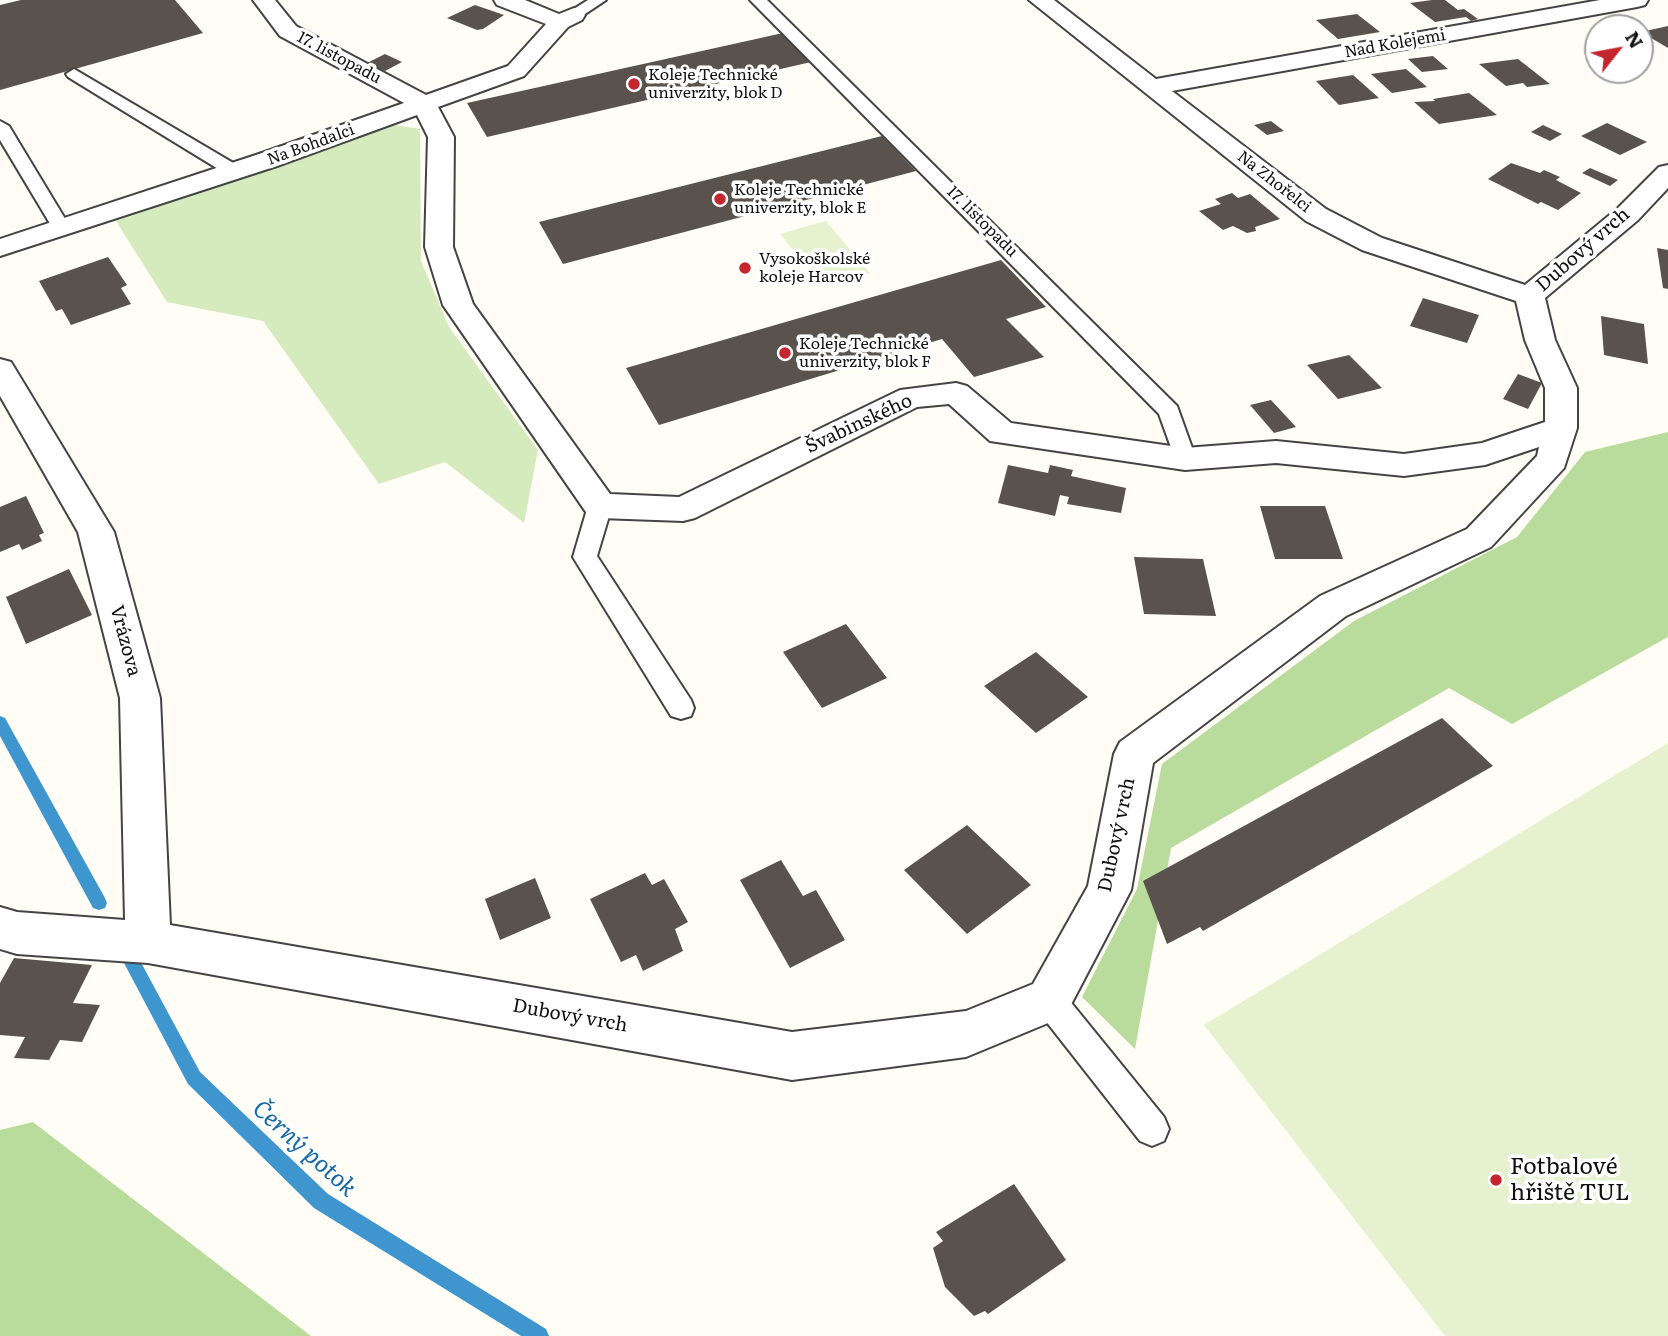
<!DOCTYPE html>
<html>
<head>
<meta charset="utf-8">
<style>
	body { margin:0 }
	#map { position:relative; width:1668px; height:1336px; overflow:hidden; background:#fffdf5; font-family:Literata,serif }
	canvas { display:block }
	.north { position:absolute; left:1584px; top:14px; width:70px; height:70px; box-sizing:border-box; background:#fff; border:2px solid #a0a0a0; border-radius:50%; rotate:59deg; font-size:19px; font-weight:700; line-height:28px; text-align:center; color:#111 }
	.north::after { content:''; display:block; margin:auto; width:24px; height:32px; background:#c4262e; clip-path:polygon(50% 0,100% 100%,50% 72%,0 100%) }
</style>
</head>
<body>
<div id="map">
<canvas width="1668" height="1336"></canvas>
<div class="north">N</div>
</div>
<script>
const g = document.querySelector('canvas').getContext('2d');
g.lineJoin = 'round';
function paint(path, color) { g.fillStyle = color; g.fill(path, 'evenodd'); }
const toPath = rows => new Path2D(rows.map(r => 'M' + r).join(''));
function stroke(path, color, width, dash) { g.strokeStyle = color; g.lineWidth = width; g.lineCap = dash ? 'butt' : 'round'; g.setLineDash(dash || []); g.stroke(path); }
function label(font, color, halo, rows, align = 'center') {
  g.font = font + ' Literata,serif'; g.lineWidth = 7; g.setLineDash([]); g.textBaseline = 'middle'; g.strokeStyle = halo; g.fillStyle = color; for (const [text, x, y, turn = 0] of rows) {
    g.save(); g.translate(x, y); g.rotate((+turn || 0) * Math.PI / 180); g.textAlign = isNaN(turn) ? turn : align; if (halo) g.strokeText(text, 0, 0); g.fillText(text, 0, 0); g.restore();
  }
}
paint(toPath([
	[396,125,420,129,421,261,449,327,538,450,524,523,445,462,379,484,263,321,167,302,116,221]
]), '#d5ebbd');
paint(toPath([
	[1668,432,1668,637,1512,724,1449,688,1171,848,1135,1049,1082,997,1137,889,1162,764,1354,621,1517,537,1585,452],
	[33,1122,311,1336,0,1336,0,1130]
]), '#b9dc9c');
paint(toPath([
	[825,221,826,221,870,273,823,287,780,234],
	[1668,743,1668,1336,1445,1336,1204,1025]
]), '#e6f2cf');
paint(toPath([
	[0,716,5,718,105,898,107,903,105,908,99,910,93,908,0,736,0,716],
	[132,955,138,957,200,1072,328,1194,546,1329,549,1336,521,1336,314,1208,188,1084,124,963,126,957,132,955]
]), '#3f96cf');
paint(toPath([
	[21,0,175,0,203,33,0,90,0,5],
	[1432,0,1445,0,1458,10,1464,9,1478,19,1471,21,1466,17,1435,22,1410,3],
	[475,5,504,15,483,29,477,30,447,18],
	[1357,14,1380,32,1338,39,1316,20],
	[1668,26,1668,48,1641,32],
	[783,33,811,62,487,137,467,103],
	[385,54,402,62,385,71,367,63],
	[1433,56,1448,69,1422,72,1408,59],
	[1518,59,1550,84,1527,87,1523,83,1506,86,1479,64],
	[1406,69,1427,87,1392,93,1371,74],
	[1353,75,1379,98,1339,105,1316,81],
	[1469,93,1497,115,1439,124,1414,102,1435,101,1433,99],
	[1271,121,1284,131,1267,135,1254,125],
	[1607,123,1647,142,1620,155,1581,136],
	[1543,125,1562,134,1550,141,1531,132],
	[882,136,916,171,563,264,539,222],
	[1511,163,1540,173,1544,170,1560,177,1556,180,1581,193,1558,210,1541,202,1538,204,1488,179],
	[1590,168,1618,180,1610,186,1582,173],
	[1232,193,1238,198,1250,194,1280,219,1255,227,1256,231,1247,233,1233,226,1223,230,1199,211,1221,204,1215,199],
	[1657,248,1668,250,1668,289,1663,288],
	[108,257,127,285,121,288,131,304,71,325,62,309,56,311,39,281],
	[1001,260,1046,307,1006,319,1044,357,974,377,942,339,659,425,626,368],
	[1423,298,1479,315,1467,343,1410,326],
	[1601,316,1644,324,1648,364,1604,355],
	[1349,355,1382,388,1338,399,1307,365],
	[1518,374,1542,383,1528,409,1503,399],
	[1271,400,1296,427,1274,433,1250,405],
	[1008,465,1048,473,1050,465,1073,470,1071,476,1126,488,1121,513,1067,504,1069,497,1060,495,1055,516,998,503],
	[26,496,44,533,39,535,42,541,22,550,19,544,0,552,0,507],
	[1260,506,1325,506,1343,559,1275,559],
	[1134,557,1203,559,1216,616,1144,614],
	[69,569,92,615,26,644,6,597],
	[846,624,887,678,822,708,783,652],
	[1036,652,1088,697,1036,733,984,686],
	[1442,718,1493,766,1203,931,1200,927,1167,944,1143,881],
	[967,825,1031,885,967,934,904,870],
	[781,860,803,896,816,890,845,940,790,968,740,880],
	[645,873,652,885,664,879,688,922,675,929,683,951,643,971,636,955,621,962,590,899],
	[535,878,551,918,500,940,485,899],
	[14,958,92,965,73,1003,100,1005,82,1042,60,1040,49,1060,14,1058,25,1037,0,1035,0,983],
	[1014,1184,1066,1260,988,1314,985,1311,974,1316,945,1287,933,1248,943,1241,936,1232]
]), '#5a524d');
const service = toPath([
	[588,0,606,0,579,18,569,18,566,15,569,12,588,0],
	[750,0,767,0,1177,406,1196,459,1193,464,1185,467,1177,464,1159,414,750,0],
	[74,69,240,167,243,171,240,175,228,175,68,77,66,74,74,69],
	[0,121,9,126,70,227,68,231,61,233,52,227,0,140,0,121],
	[600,498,608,500,612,506,597,556,691,700,694,708,691,716,681,719,671,716,573,557,588,506,592,500,600,498],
	[1049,985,1060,989,1164,1117,1169,1129,1164,1141,1152,1146,1140,1141,1038,1011,1033,1000,1038,989,1049,985]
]);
const minor = toPath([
	[253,0,275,0,296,26,426,95,508,66,546,24,497,5,494,0,525,0,559,14,574,8,582,10,585,15,582,20,568,27,524,76,438,107,454,137,453,247,473,304,610,494,679,497,900,390,956,383,967,386,1011,423,1185,448,1276,441,1404,454,1482,443,1545,422,1545,388,1525,340,1516,301,1362,250,1306,221,1029,0,1054,0,1156,79,1600,0,1648,0,1645,5,1637,7,1172,91,1326,209,1382,238,1525,285,1618,208,1659,167,1668,165,1668,188,1638,220,1545,298,1555,340,1577,388,1577,428,1564,468,1491,547,1346,616,1153,763,1131,890,1065,1016,966,1057,792,1080,148,963,17,954,0,949,0,907,17,912,125,920,120,698,78,532,0,396,0,359,11,362,114,532,160,698,170,925,792,1032,966,1011,1033,984,1088,886,1114,754,1120,742,1320,596,1467,529,1537,456,1539,447,1485,465,1404,476,1276,463,1185,470,990,441,949,404,917,407,695,518,683,521,600,518,588,515,443,305,425,247,428,137,417,115,277,166,0,256,0,239,259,154,404,103,280,36,253,0]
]);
stroke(service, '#444', 4);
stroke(minor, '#444', 4);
paint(service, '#fff');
paint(minor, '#fff');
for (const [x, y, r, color] of [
	[634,84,7,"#c4262e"],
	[720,199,7,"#c4262e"],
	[745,268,7,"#c4262e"],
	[785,353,7,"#c4262e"],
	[1496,1180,7,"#c4262e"]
]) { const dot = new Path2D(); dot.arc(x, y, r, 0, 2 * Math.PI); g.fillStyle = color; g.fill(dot); stroke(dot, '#fff', 2.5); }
label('16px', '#111', '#fff', [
	["Nad Kolejemi",1395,44,-10],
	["17. listopadu",339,58,28],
	["Na Bohdalci",311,145,-20],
	["Na Zhořelci",1274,182,38],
	["17. listopadu",982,222,45]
]);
label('16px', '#111', '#fff', [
	["Koleje Technické",648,75],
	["univerzity, blok D",648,93],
	["Koleje Technické",734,190],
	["univerzity, blok E",734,208],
	["Vysokoškolské",759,259],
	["koleje Harcov",759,277],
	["Koleje Technické",799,344],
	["univerzity, blok F",799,362]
], 'left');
label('19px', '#111', '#fff', [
	["Dubový vrch",1583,250,-41],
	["Švabinského",859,424,-25],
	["Vrázova",125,641,75],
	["Dubový vrch",1117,835,-78],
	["Dubový vrch",570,1016,10]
]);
label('23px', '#111', '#fff', [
	["Fotbalové",1510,1167],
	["hřiště TUL",1510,1193]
], 'left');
label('italic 24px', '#1768a6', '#fff', [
	["Černý potok",304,1149,42]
]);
</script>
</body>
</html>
